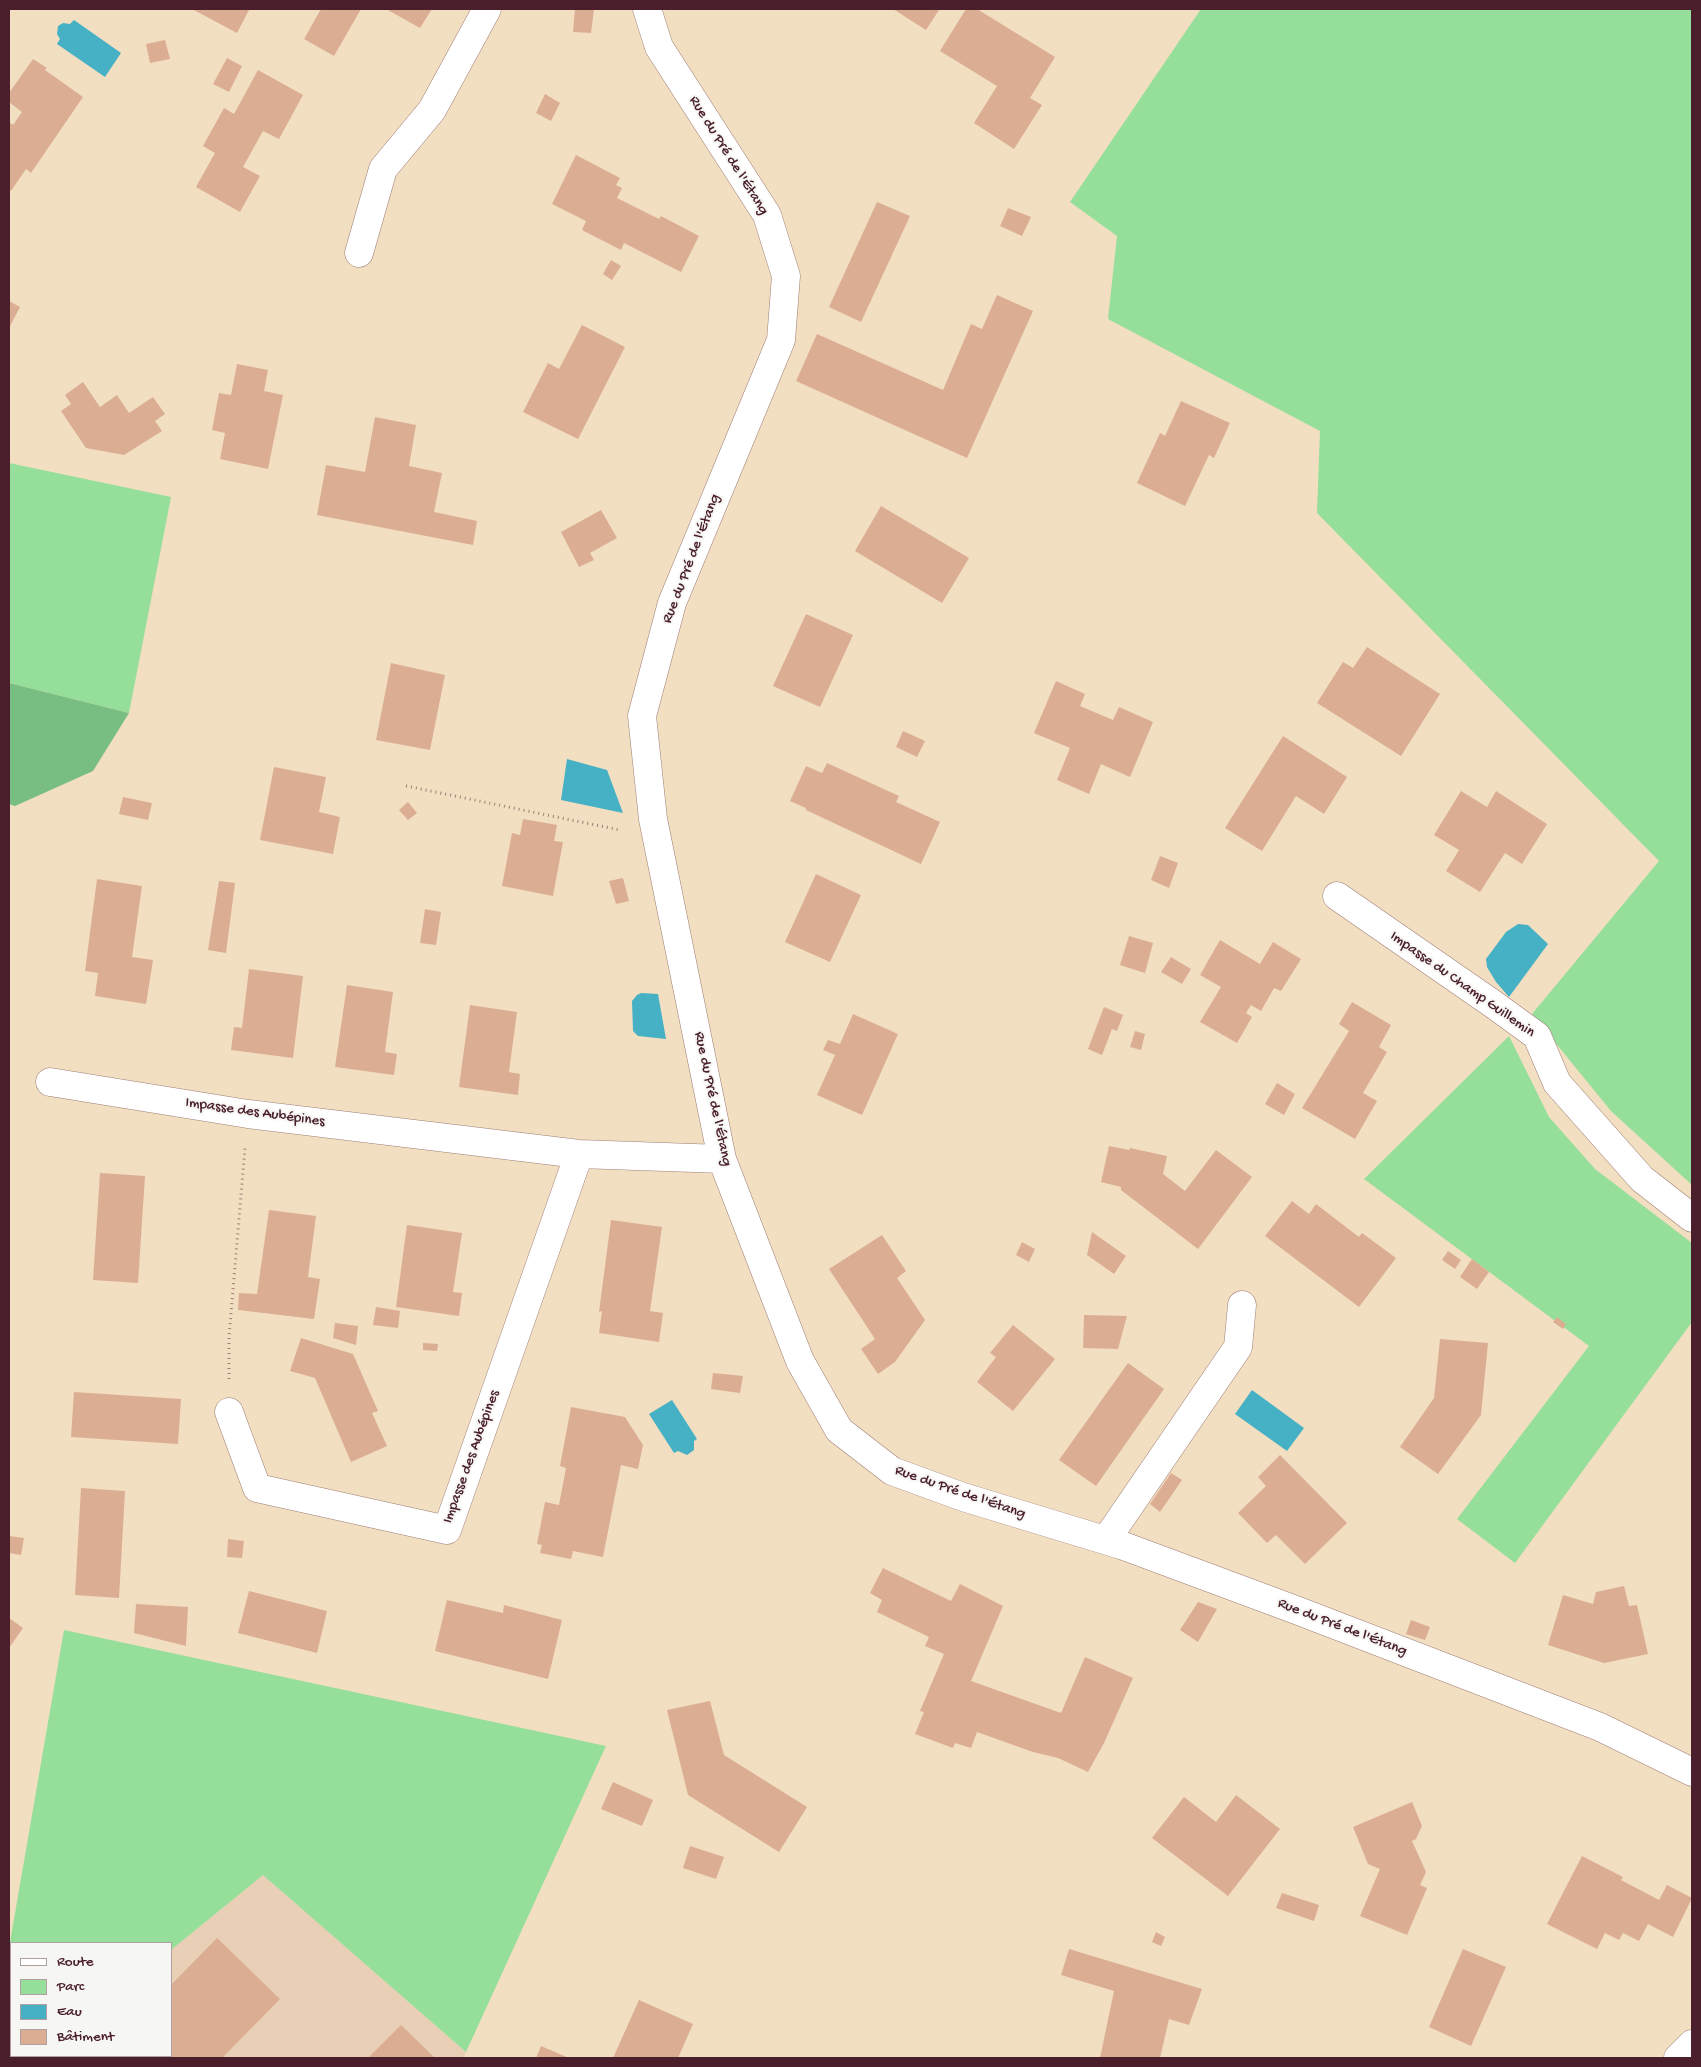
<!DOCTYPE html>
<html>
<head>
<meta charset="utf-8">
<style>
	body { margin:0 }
	#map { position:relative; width:1701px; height:2067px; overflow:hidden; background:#f2dec1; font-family:"Gochi Hand",sans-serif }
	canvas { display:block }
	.frame { position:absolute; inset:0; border:10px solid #4a1f2b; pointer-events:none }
	.legend { position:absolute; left:10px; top:1942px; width:162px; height:115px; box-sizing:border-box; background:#f6f6f2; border:1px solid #b1a0a2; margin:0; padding:6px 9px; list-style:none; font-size:15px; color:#4a1f2b }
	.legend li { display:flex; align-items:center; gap:10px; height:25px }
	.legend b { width:25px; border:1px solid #b1a0a2 }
</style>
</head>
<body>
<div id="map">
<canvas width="1701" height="2067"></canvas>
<div class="frame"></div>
<ul class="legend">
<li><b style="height:6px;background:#fff"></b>Route</li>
<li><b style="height:14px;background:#95df9a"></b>Parc</li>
<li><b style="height:14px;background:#46b1c4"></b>Eau</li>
<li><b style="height:14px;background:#dbae94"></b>Bâtiment</li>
</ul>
</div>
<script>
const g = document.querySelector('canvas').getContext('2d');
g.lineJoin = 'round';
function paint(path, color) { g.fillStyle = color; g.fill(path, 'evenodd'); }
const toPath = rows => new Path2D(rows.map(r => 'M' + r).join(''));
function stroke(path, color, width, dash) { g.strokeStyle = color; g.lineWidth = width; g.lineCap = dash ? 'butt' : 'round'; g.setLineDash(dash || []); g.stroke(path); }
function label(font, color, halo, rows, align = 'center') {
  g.font = font + ' "Gochi Hand",sans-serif'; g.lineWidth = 4; g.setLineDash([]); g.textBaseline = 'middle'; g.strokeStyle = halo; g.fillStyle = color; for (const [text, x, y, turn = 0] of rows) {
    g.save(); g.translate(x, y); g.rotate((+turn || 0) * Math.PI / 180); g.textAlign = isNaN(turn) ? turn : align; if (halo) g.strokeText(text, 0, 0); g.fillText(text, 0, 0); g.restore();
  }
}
paint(toPath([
	[263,1875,466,2052,463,2058,9,2058,9,1976,11,1979,11,2056,171,2056,171,1950]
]), '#e8cfb6');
paint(toPath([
	[1201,9,1692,9,1692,1185,1611,1111,1532,1014,1659,861,1317,513,1320,431,1108,319,1117,236,1070,202],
	[9,463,171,497,129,713,9,683],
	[1509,1036,1549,1117,1595,1169,1692,1243,1692,1322,1515,1563,1457,1519,1589,1346,1364,1179],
	[64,1630,606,1746,466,2052,263,1875,171,1950,171,1943,11,1943,11,1979,9,1976,9,1948]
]), '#95df9a');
paint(toPath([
	[9,683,129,713,93,771,15,806,9,804]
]), '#78be82');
paint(toPath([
	[74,20,121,53,105,77,57,44,60,39,57,34,58,26,63,23,70,24],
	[567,759,607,770,623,813,561,800],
	[1518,924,1528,925,1548,944,1509,997,1496,982,1487,967,1486,959,1506,932],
	[641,993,658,994,666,1039,638,1036,633,1031,632,1001,637,995],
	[1252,1390,1304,1428,1287,1451,1235,1414],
	[672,1400,697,1439,694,1441,694,1450,687,1455,678,1451,674,1453,649,1414]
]), '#46b1c4');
paint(toPath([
	[192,9,246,9,249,10,237,33],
	[321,9,361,9,334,56,304,39],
	[386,9,432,9,420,28],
	[575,9,594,9,591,33,573,32],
	[893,9,937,9,939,10,926,30],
	[966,9,977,9,1055,57,1030,98,1042,105,1014,149,974,123,997,86,940,51],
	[165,40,170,59,150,63,146,44],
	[227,58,242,66,229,92,213,84],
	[33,59,47,68,45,70,83,97,31,173,26,169,11,191,9,189,9,122,13,125,22,112,9,102,9,93],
	[258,70,303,95,279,139,263,131,243,167,260,176,240,212,196,187,215,153,203,146,224,108,234,114],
	[545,94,560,103,551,121,536,113],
	[576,155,620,178,616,185,622,188,617,198,659,219,661,216,699,236,681,272,624,243,621,250,582,230,586,221,552,204],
	[877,202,910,216,861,322,829,307],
	[1008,208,1031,217,1022,236,1000,226],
	[611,260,621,266,612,280,603,274],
	[997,295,1033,311,967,458,796,381,817,334,943,390,971,324,982,329],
	[9,301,20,307,9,328],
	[582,325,625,347,578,439,523,412,548,363,559,369],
	[237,364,268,370,264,391,283,395,268,469,220,459,225,433,212,430,219,393,231,395],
	[83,382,100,407,117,395,129,413,153,397,165,414,155,421,162,431,124,455,86,448,61,411,71,404,65,395],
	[1181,401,1230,423,1214,458,1209,455,1185,506,1137,483,1160,433,1165,436],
	[375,417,416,425,409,466,442,473,434,512,477,521,473,545,317,515,326,465,365,472],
	[881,506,969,558,942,603,855,551],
	[601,510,617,538,590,553,594,560,579,567,561,532],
	[806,614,853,635,820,707,773,686],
	[1367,647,1440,694,1401,756,1317,703,1343,662,1353,668],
	[391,663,445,675,430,750,376,740],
	[1056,681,1085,694,1080,706,1113,720,1119,707,1153,722,1130,777,1101,764,1089,794,1057,780,1070,748,1034,733],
	[903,731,925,741,917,757,896,747],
	[1283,736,1347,777,1324,814,1296,796,1262,851,1225,828],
	[827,763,899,796,896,802,940,822,921,864,806,810,806,808,790,801,806,766,822,773],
	[274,767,326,777,319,812,340,817,333,854,260,840],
	[1461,791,1487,807,1496,791,1547,824,1522,864,1505,853,1480,892,1446,871,1459,850,1434,835],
	[123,797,152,803,148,820,119,814],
	[408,802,417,813,408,820,399,810],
	[523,819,557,825,554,841,563,842,553,896,502,886,512,833,520,835],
	[1160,856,1178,863,1169,888,1151,880],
	[816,874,861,895,830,962,785,942],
	[623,878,629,901,616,904,609,881],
	[97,879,142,886,132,957,153,960,146,1004,95,996,98,973,85,971],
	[219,881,235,883,226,953,208,950],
	[425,909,441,912,436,945,420,943],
	[1129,936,1153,943,1145,973,1120,965],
	[1220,940,1260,964,1273,942,1301,959,1281,991,1274,988,1261,1011,1251,1005,1246,1013,1252,1017,1237,1043,1200,1022,1221,987,1200,975],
	[1171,957,1191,969,1182,984,1161,972],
	[249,969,303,976,293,1058,231,1050,234,1027,242,1028],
	[347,985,393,992,385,1052,397,1054,394,1075,335,1067],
	[1352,1002,1391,1025,1379,1047,1387,1052,1363,1093,1377,1101,1355,1139,1302,1108,1349,1031,1339,1024],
	[470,1005,517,1012,509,1072,520,1074,518,1095,459,1087],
	[1104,1007,1123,1015,1117,1031,1112,1029,1102,1055,1088,1049],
	[853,1014,898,1034,862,1115,817,1095,835,1055,823,1050,828,1040,840,1044],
	[1135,1031,1145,1034,1141,1050,1130,1047],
	[1277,1083,1295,1094,1284,1115,1265,1104],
	[1109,1146,1129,1150,1130,1148,1167,1156,1163,1174,1185,1191,1216,1150,1252,1177,1198,1249,1121,1190,1121,1187,1101,1182],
	[100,1173,145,1176,138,1283,93,1280],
	[1292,1201,1309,1214,1316,1204,1359,1237,1362,1233,1396,1258,1359,1307,1265,1236],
	[269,1210,316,1216,308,1277,320,1279,314,1319,238,1310,239,1293,257,1294],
	[611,1220,662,1227,650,1311,663,1313,659,1342,599,1333,602,1311,599,1312],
	[407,1225,462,1233,453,1292,462,1293,459,1316,396,1307],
	[1092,1232,1126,1256,1114,1274,1087,1255],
	[882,1235,906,1271,897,1278,925,1320,895,1362,878,1374,861,1349,875,1339,829,1269],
	[1022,1242,1035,1249,1029,1262,1016,1255],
	[1448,1251,1461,1260,1455,1269,1442,1260],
	[1472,1259,1489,1272,1477,1289,1460,1277],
	[376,1307,400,1311,398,1328,373,1325],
	[1084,1315,1127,1316,1118,1349,1083,1348],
	[1557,1317,1566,1324,1563,1329,1553,1322],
	[335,1323,358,1326,356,1345,333,1338],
	[1013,1325,1055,1359,1013,1411,977,1382,996,1357,990,1353],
	[301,1338,353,1354,378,1411,372,1413,387,1446,351,1462,315,1378,290,1371],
	[1440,1339,1488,1343,1481,1415,1438,1474,1400,1447,1434,1398],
	[423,1343,438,1344,437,1351,423,1350],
	[1128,1363,1164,1389,1096,1486,1059,1460],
	[713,1373,743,1376,740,1393,711,1389],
	[74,1392,181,1399,178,1444,71,1437],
	[571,1407,625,1417,643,1445,638,1469,621,1465,603,1557,573,1551,571,1559,540,1553,542,1545,537,1544,545,1502,559,1505,566,1468,560,1466],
	[1280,1455,1347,1523,1305,1564,1276,1535,1267,1543,1238,1513,1266,1486,1258,1477],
	[1171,1473,1182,1480,1160,1512,1150,1504],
	[81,1488,125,1491,119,1598,75,1595],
	[9,1536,24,1538,21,1555,9,1553],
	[228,1539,244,1541,242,1558,227,1557],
	[883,1568,951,1601,960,1584,1003,1606,971,1681,1061,1713,1085,1657,1133,1678,1104,1743,1088,1772,1058,1758,1033,1752,977,1732,971,1748,955,1743,953,1748,915,1734,924,1712,920,1711,944,1654,925,1646,929,1637,877,1612,882,1600,870,1593],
	[1624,1586,1629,1606,1637,1605,1648,1654,1604,1663,1548,1645,1563,1595,1593,1604,1596,1592],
	[249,1591,327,1611,317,1653,238,1633],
	[447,1600,503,1613,504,1605,562,1620,548,1679,435,1651],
	[1198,1602,1217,1609,1198,1642,1180,1630],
	[136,1604,188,1607,186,1646,134,1633],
	[9,1618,23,1628,9,1648],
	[1411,1620,1430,1627,1425,1640,1406,1634],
	[710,1701,724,1755,807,1807,779,1852,688,1795,667,1710],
	[613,1782,653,1800,642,1826,601,1809],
	[1236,1795,1280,1829,1228,1896,1152,1838,1184,1797,1216,1822],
	[1412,1802,1422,1826,1416,1839,1412,1841,1426,1872,1420,1885,1427,1888,1407,1935,1360,1916,1380,1869,1368,1864,1353,1827],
	[690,1846,724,1857,716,1879,683,1868],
	[1582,1856,1623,1877,1621,1880,1659,1900,1667,1885,1692,1898,1673,1937,1648,1924,1639,1941,1623,1933,1619,1940,1605,1933,1597,1949,1547,1924],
	[1282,1893,1319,1905,1314,1921,1276,1908],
	[1156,1932,1165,1937,1161,1946,1152,1942],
	[217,1938,280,1999,222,2058,130,2058,128,2056,171,2056,171,1985],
	[1069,1949,1202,1989,1189,2025,1169,2019,1160,2058,1100,2058,1114,1991,1061,1975],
	[1463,1949,1506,1967,1471,2046,1429,2027],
	[639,2000,693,2024,678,2058,613,2058],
	[401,2025,435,2058,368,2058],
	[541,2046,569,2058,536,2058]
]), '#dbae94');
const minor = toPath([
	[647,9,659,47,767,215,786,276,781,340,672,603,642,716,653,819,722,1159,800,1361,839,1430,892,1471,963,1497,1121,1545,1296,1610,1600,1727,1692,1772],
	[359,253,383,169,432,110,487,9],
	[1337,896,1493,1004,1537,1036,1557,1083,1642,1179,1692,1218],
	[50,1082,248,1114,579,1154,722,1159],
	[229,1412,257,1488,447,1530,579,1154],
	[1106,1540,1238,1347,1242,1305],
	[1678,2058,1692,2044]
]);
const primary = toPath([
	[9,2039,11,2041],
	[26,2056,29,2058]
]);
stroke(minor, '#9e7e76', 29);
stroke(primary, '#9e7e76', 29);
stroke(toPath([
	[406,786,620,830],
	[229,1379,229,1337,245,1148]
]), '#9e7e76', 3, [1, 4]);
stroke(minor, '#fff', 28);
stroke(primary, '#fff', 28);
label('15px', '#4a1f2b', '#f6f6f2', [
	["Rue du Pré de l'Étang",728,156,58],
	["Rue du Pré de l'Étang",692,559,-69],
	["Impasse du Champ Guillemin",1462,985,35],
	["Rue du Pré de l'Étang",712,1099,78],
	["Impasse des Aubépines",255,1113,8],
	["Impasse des Aubépines",472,1457,-70],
	["Rue du Pré de l'Étang",960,1493,19],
	["Rue du Pré de l'Étang",1342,1628,21]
]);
</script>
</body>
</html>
